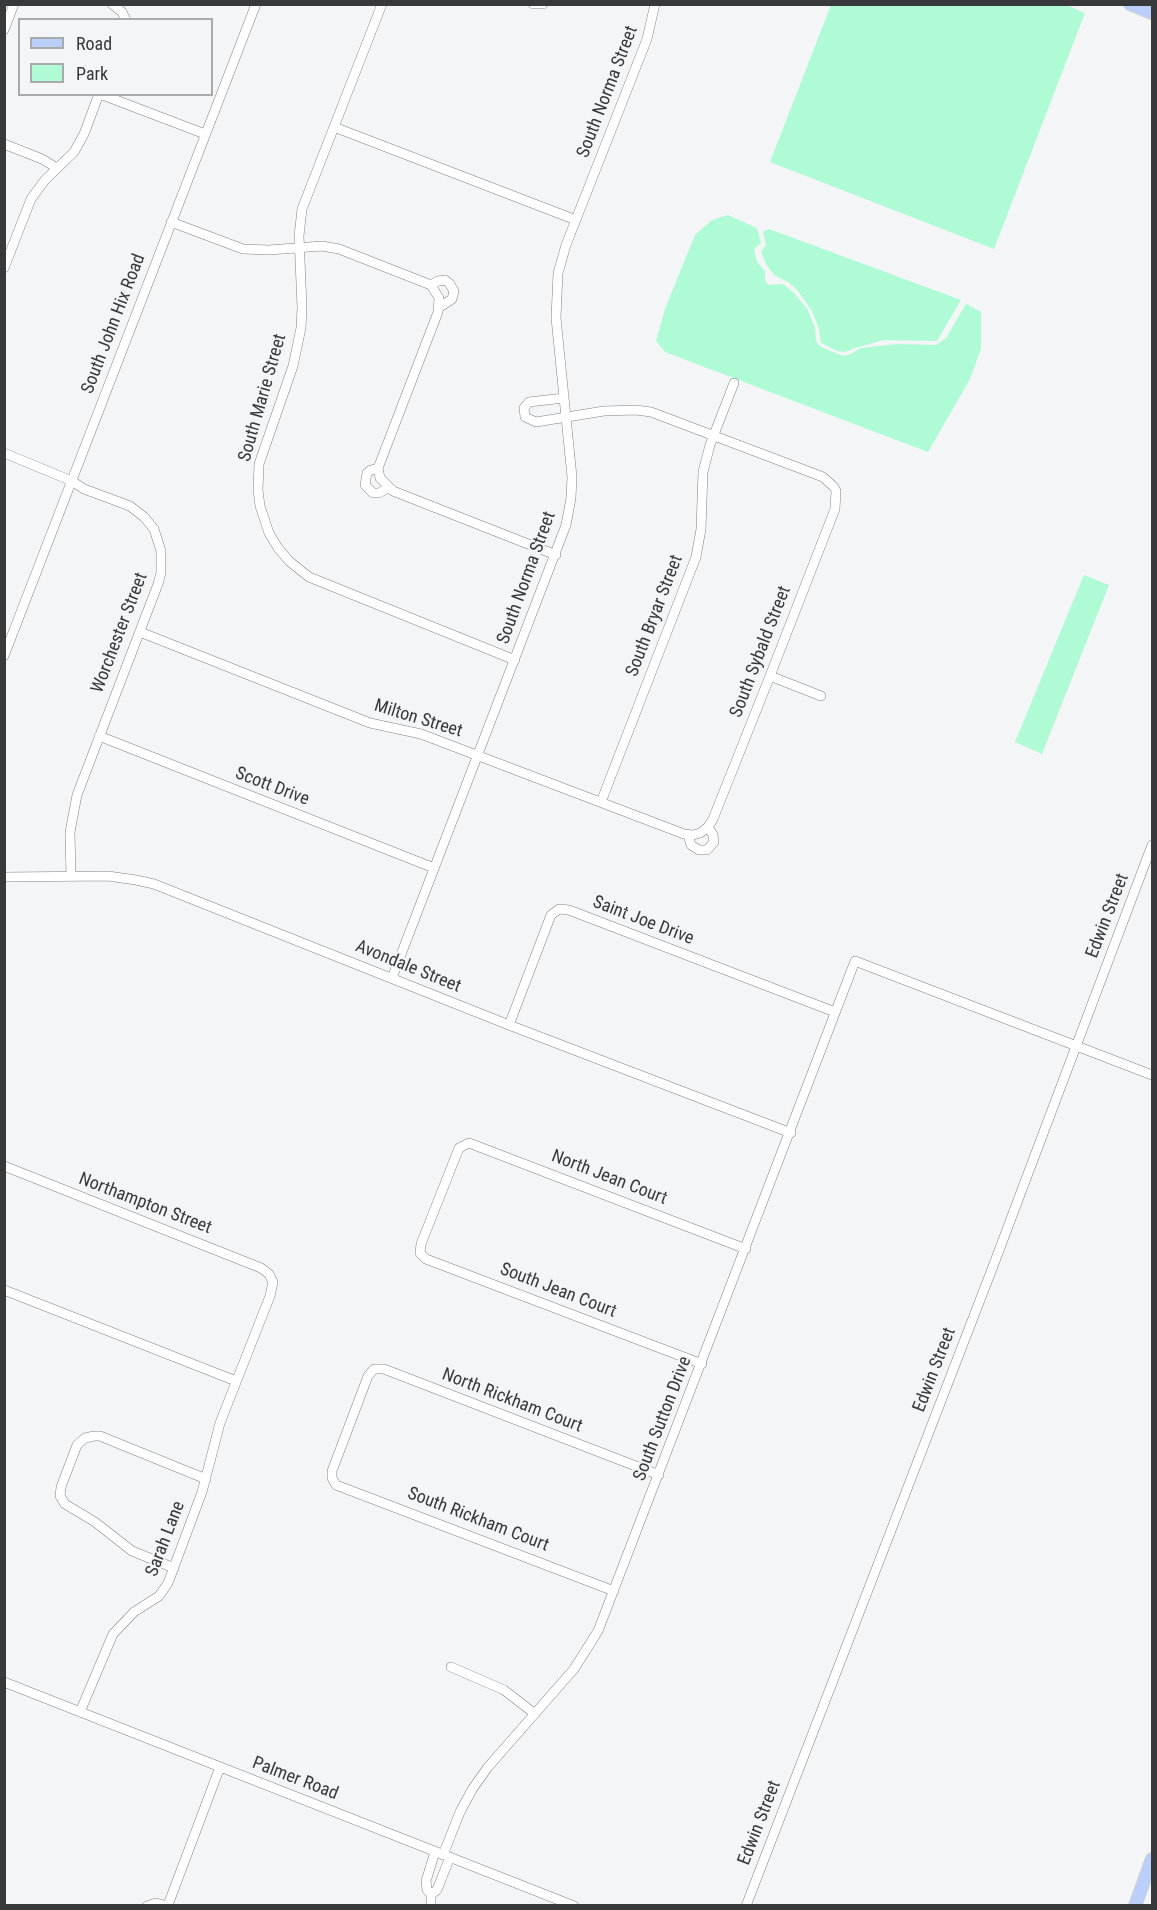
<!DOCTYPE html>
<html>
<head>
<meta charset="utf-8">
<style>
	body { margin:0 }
	#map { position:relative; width:1157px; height:1910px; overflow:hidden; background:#f3f5f7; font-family:"Roboto Condensed",sans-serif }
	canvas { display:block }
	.frame { position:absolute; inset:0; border:6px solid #38393a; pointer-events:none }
	.legend { position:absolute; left:18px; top:18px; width:195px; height:78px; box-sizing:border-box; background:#f3f5f7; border:2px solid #a8aaab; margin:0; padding:8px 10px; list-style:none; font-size:18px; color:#38393a }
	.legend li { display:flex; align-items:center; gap:12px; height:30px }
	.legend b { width:30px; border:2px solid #a8aaab }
</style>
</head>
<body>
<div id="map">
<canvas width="1157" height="1910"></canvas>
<div class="frame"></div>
<ul class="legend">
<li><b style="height:8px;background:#bacffc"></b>Road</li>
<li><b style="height:16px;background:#aefbd6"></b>Park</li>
</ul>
</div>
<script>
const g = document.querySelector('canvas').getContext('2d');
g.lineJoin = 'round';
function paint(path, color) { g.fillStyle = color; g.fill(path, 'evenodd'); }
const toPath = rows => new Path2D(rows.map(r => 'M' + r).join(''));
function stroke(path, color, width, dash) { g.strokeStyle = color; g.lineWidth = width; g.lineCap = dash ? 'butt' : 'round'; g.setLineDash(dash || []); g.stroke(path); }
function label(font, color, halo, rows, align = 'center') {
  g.font = font + ' "Roboto Condensed",sans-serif'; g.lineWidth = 4.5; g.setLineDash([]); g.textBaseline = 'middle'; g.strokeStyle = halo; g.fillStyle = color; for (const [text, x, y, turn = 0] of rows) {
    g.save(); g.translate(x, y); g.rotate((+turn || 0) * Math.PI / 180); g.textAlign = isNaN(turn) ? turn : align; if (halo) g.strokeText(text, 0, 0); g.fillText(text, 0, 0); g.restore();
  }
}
paint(toPath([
	[1064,4,1085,13,994,249,770,162,831,5],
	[728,215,757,228,761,243,754,249,757,262,765,271,765,280,768,285,783,284,795,294,808,310,815,328,816,341,821,347,843,356,851,354,860,348,869,347,897,344,936,345,946,338,966,304,981,312,981,349,970,379,928,452,665,352,656,341,665,309,695,235,712,220],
	[769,229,961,300,937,341,884,340,855,348,845,352,837,351,821,343,819,329,812,311,798,291,788,282,774,275,766,264,761,252,766,245,763,232],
	[1084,575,1109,585,1042,754,1015,742]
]), '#aefbd6');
const minor = toPath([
	[112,4,122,12,126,20],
	[382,4,302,209,299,236,302,307,301,328,293,366,259,464,258,490,260,506,269,533,278,548,289,561,309,577,515,660],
	[533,4,543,4],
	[4,30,14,4],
	[100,94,205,134],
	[334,127,576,220],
	[4,144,42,159,57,168],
	[171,222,243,249,269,250,322,246,339,249,431,285,439,298,438,312,380,463,378,468,380,478,393,491,556,555],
	[4,268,31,199,45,180,74,152,84,134,99,94],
	[431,285,438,281,445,280,449,283,454,291,452,299,440,307],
	[4,453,72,481,84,489,130,506,144,517,154,529,161,551,161,573,158,584,77,795,70,832,71,876],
	[378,468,371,470,367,473,365,485,373,493,379,493,388,488],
	[140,632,370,723,421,734,684,834,693,835,700,833,708,827,713,819,770,676,835,509,836,491,834,487,823,477,651,412,636,410,604,411,536,422,525,417,524,408,529,402,564,398],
	[4,656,256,4],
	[770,676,821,696],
	[99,736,434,868],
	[601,802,696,557,701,529,703,472,710,445,734,383],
	[688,835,691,845,699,850,707,850,714,842,713,835,708,827],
	[4,877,108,876,136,880,154,884,509,1025,791,1133],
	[392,978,566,525,571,498,572,477,556,318,558,273,566,245,647,39,655,4],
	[509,1025,551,915,559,909,569,910,835,1012],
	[4,1166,261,1268,269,1274,273,1282,270,1296,220,1423,202,1492,168,1583,159,1596,134,1612,113,1634,80,1712],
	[4,1290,236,1381],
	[702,1364,426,1259,420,1253,421,1244,459,1148,469,1143,746,1249],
	[174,1568,132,1551,95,1522,65,1504,60,1496,61,1487,77,1445,85,1438,94,1436,100,1436,206,1479],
	[614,1591,336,1485,332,1478,332,1471,368,1376,374,1369,384,1369,659,1475],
	[451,1667,504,1690,535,1714],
	[4,1682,574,1906],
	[443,1855,460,1812,473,1788,488,1767,574,1669,598,1631,855,961,1152,1075],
	[431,1894,437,1890,450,1857],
	[168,1905,220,1767],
	[147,1906,156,1903,168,1906],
	[431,1906,431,1894,427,1890,426,1881,435,1852],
	[746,1906,992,1269,1152,845]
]);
const major = toPath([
	[1130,4,1152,13],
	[1135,1906,1152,1859]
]);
stroke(minor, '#828385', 10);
stroke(major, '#cfcfd0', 14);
stroke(minor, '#fff', 9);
stroke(major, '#bacffc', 12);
label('18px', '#38393a', '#f3f5f7', [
	["South Norma Street",608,92,-69],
	["South John Hix Road",114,324,-69],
	["South Marie Street",263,398,-74],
	["South Norma Street",527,578,-70],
	["South Bryar Street",655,616,-69],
	["Worchester Street",120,633,-69],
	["South Sybald Street",761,652,-69],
	["Milton Street",418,719,17],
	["Scott Drive",272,787,21],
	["Edwin Street",1108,916,-69],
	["Saint Joe Drive",643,921,21],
	["Avondale Street",408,967,22],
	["North Jean Court",609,1178,21],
	["Northampton Street",145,1204,21],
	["South Jean Court",558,1291,21],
	["Edwin Street",935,1370,-69],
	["North Rickham Court",512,1401,21],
	["South Sutton Drive",663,1419,-69],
	["South Rickham Court",478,1520,21],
	["Sarah Lane",166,1539,-69],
	["Palmer Road",295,1779,21],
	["Edwin Street",760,1823,-69]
]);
</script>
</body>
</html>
